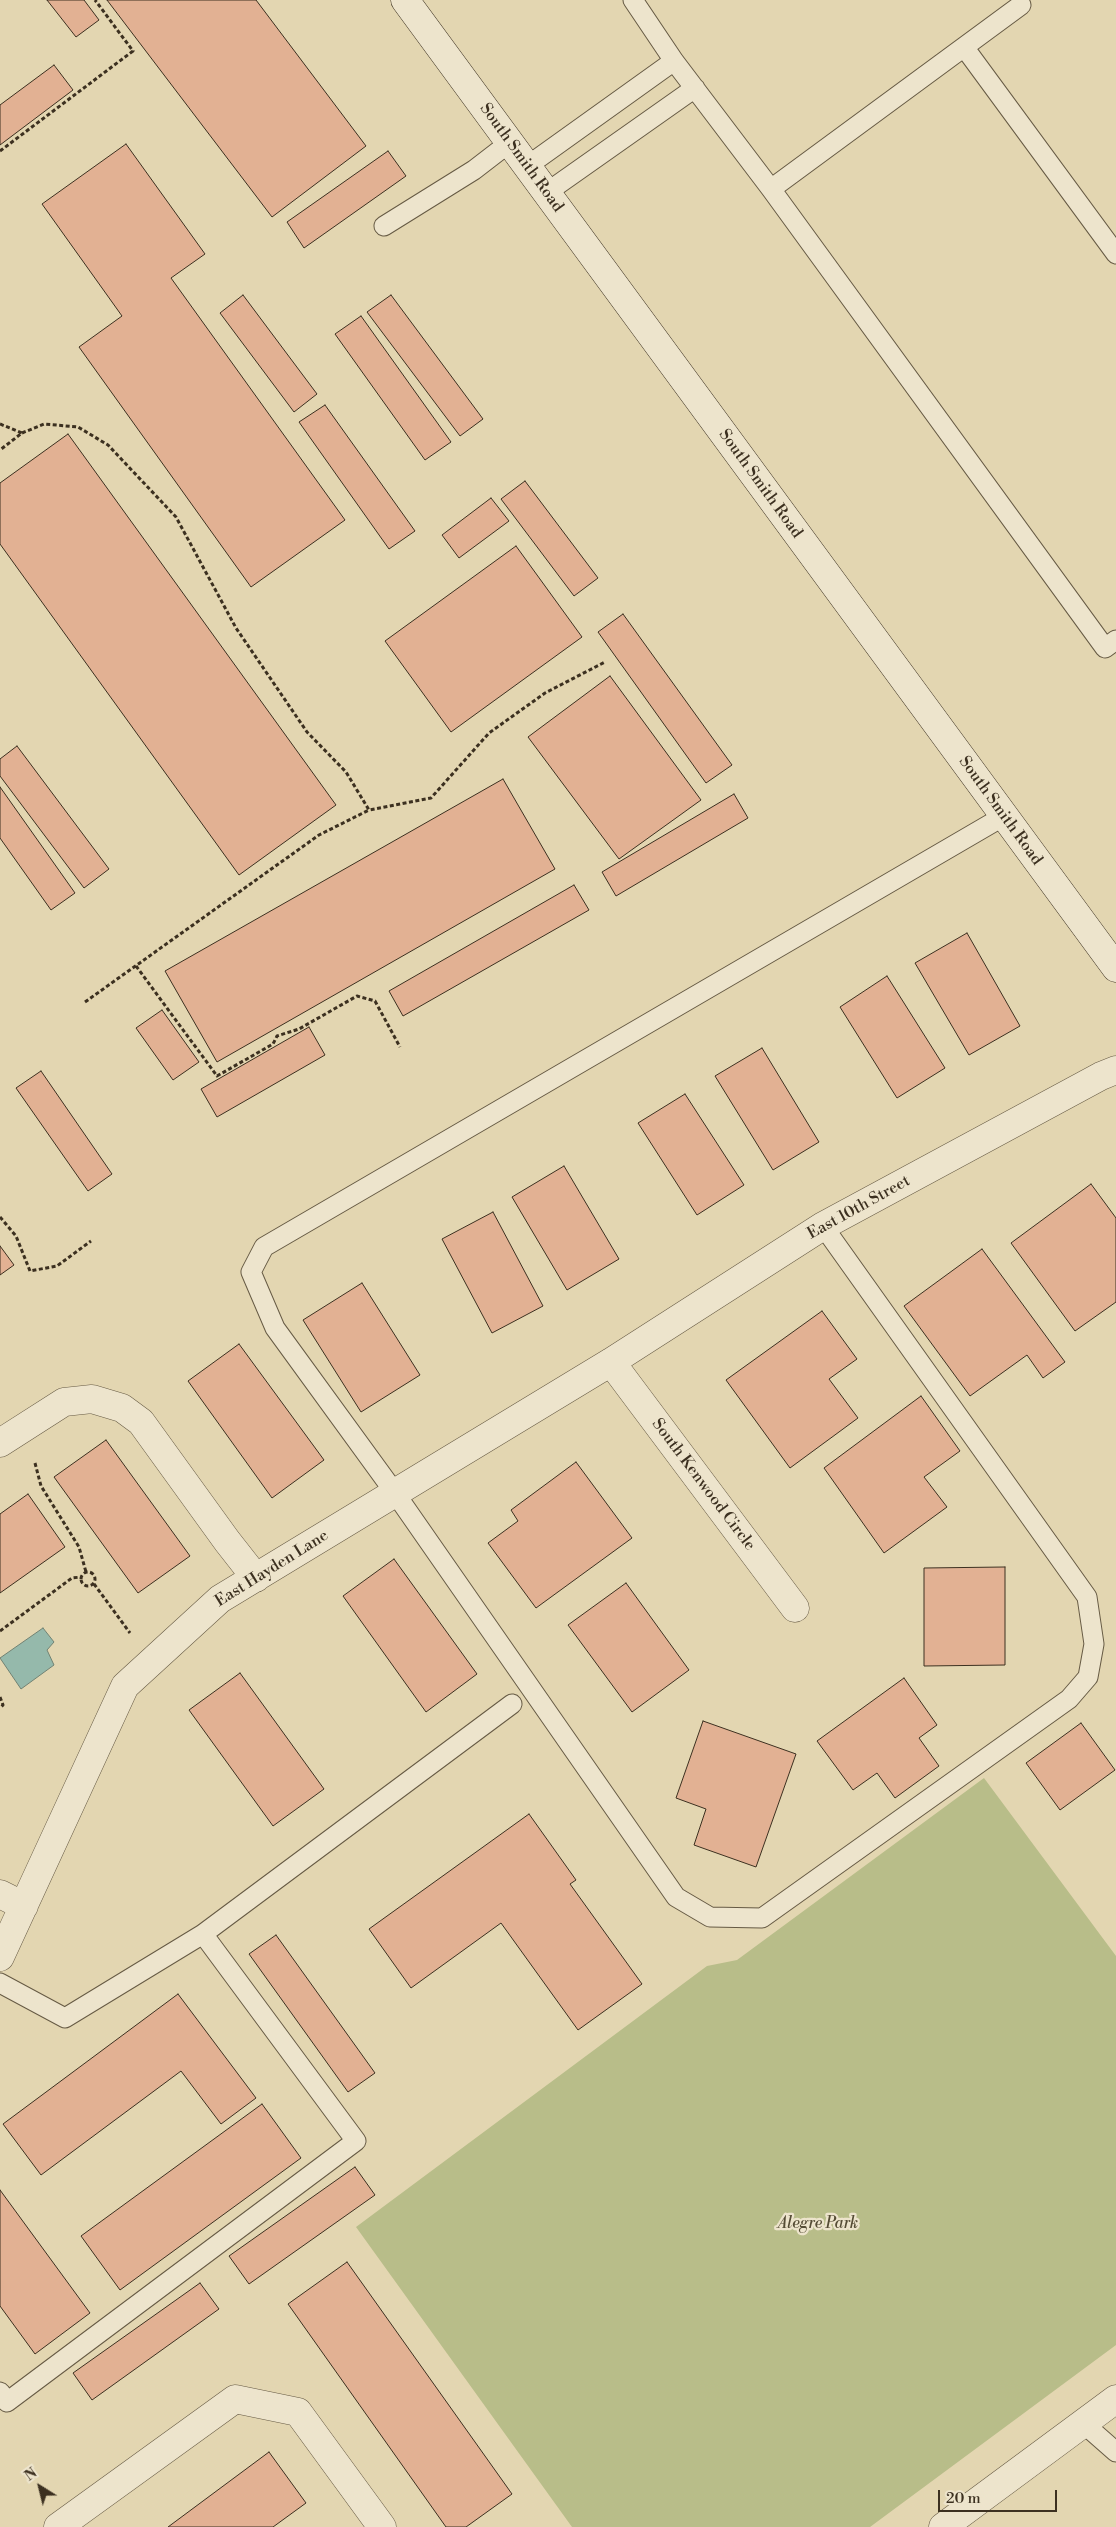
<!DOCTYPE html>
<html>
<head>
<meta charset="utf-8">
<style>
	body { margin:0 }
	#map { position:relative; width:1116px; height:2527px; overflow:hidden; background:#e3d6b1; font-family:"Libre Bodoni",serif }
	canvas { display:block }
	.north { position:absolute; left:15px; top:2462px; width:50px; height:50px; -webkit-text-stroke:4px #ede4cc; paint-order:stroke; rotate:324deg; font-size:14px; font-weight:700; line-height:20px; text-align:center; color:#3c3020 }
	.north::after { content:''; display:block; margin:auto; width:18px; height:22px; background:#3c3020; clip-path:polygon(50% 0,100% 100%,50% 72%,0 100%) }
	.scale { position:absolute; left:938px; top:2490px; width:119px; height:22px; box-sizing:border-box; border:2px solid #3c3020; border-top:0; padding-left:6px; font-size:15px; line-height:18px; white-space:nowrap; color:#3c3020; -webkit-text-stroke:4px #ede4cc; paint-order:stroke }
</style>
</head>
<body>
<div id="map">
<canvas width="1116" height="2527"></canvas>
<div class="north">N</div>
<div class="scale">20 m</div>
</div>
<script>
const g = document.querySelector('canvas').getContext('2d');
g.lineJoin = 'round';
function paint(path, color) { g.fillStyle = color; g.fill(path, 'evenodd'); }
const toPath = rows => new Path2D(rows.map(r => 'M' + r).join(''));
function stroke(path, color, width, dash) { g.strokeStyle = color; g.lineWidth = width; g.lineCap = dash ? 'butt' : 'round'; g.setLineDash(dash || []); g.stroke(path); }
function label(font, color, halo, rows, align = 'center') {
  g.font = font + ' "Libre Bodoni",serif'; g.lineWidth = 4.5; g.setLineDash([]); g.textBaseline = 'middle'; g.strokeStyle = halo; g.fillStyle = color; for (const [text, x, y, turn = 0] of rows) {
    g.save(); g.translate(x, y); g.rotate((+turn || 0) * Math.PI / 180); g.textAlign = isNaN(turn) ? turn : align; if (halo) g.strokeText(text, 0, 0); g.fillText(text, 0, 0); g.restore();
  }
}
paint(toPath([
	[984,1778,1116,1956,1116,2345,870,2527,572,2527,356,2227,707,1966,737,1960]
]), '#b8bd89');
const water = toPath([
	[43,1628,54,1642,47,1650,54,1665,21,1689,0,1658,43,1628]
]);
paint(water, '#95b9ab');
stroke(water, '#718273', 1);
const building = toPath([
	[47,0,84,0,99,20,76,37,47,0],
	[107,0,256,0,366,146,272,217,107,0],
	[54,65,73,90,0,145,0,105,54,65],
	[126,144,205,254,171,278,345,520,251,587,79,347,122,316,42,204,126,144],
	[388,151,406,176,304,248,287,222,388,151],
	[243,295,317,394,294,412,220,313,243,295],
	[391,295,483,419,460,436,367,312,391,295],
	[361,316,451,442,425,460,335,334,361,316],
	[325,405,415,531,389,549,299,422,325,405],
	[68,434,336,805,239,875,0,544,0,483,68,434],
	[525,481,598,578,574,596,501,499,525,481],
	[491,498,509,521,459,558,442,535,491,498],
	[516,546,582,637,451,732,385,641,516,546],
	[623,614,732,765,706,783,598,632,623,614],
	[610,676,701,800,619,859,528,737,610,676],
	[17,746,109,869,84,888,0,776,0,759,17,746],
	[503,779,555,869,217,1062,165,971,503,779],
	[0,787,75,893,51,910,0,838,0,787],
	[734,794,748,818,616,896,602,872,734,794],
	[574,885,589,910,403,1016,389,991,574,885],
	[967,933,1020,1026,969,1055,915,963,967,933],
	[887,976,945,1068,897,1098,840,1007,887,976],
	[162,1010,199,1062,173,1080,136,1028,162,1010],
	[309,1027,325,1055,217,1117,201,1089,309,1027],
	[762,1048,819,1142,773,1170,715,1076,762,1048],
	[41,1071,112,1174,88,1191,16,1088,41,1071],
	[685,1094,744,1185,697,1215,638,1123,685,1094],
	[564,1166,619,1259,567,1290,512,1197,564,1166],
	[1091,1184,1116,1218,1116,1302,1075,1331,1011,1243,1091,1184],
	[493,1212,543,1306,492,1333,442,1239,493,1212],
	[0,1246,14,1265,0,1275,0,1246],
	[982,1249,1065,1362,1043,1378,1027,1355,970,1396,904,1306,982,1249],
	[362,1283,420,1375,361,1412,303,1320,362,1283],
	[822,1311,857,1359,829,1379,858,1418,790,1468,726,1380,822,1311],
	[239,1344,324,1460,272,1498,188,1381,239,1344],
	[921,1396,960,1451,924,1477,947,1507,884,1553,824,1468,921,1396],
	[106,1440,190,1556,138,1593,54,1477,106,1440],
	[576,1462,632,1538,536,1608,488,1543,518,1521,511,1510,576,1462],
	[28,1494,65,1547,0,1593,0,1514,28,1494],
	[394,1559,477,1674,426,1712,343,1596,394,1559],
	[1005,1567,1005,1665,924,1666,924,1568,1005,1567],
	[626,1583,689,1670,632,1712,568,1625,626,1583],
	[240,1673,324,1789,273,1826,189,1710,240,1673],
	[904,1678,937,1725,919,1738,939,1766,895,1798,877,1773,853,1790,817,1741,904,1678],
	[703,1721,796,1754,756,1867,694,1845,706,1809,676,1798,703,1721],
	[1081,1723,1115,1770,1060,1810,1026,1763,1081,1723],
	[529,1814,576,1880,570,1884,642,1984,578,2030,501,1923,411,1988,369,1929,529,1814],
	[276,1935,375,2073,348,2092,249,1954,276,1935],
	[178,1994,256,2098,221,2124,181,2071,41,2175,3,2124,178,1994],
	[262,2104,301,2158,120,2290,81,2236,262,2104],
	[355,2167,375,2195,249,2284,229,2256,355,2167],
	[0,2190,90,2313,35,2354,0,2306,0,2190],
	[347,2262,512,2494,466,2527,446,2527,288,2304,347,2262],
	[200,2283,219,2309,92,2400,73,2373,200,2283],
	[269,2452,306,2503,273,2527,168,2527,269,2452]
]);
paint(building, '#e2b193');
stroke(building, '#3c3020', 1);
const lane = toPath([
	[633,0,674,61,771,189,1105,648,1116,640],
	[964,47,1116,254],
	[526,167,674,61],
	[771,189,1021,5],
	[546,193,695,88],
	[384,226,474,170,509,143],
	[823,1226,1087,1597,1094,1644,1088,1677,1069,1699,762,1918,710,1917,676,1897,395,1493,275,1328,251,1272,264,1247,1004,816],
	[203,1934,512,1704],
	[0,1983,65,2018,203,1934,356,2141,7,2402,0,2392],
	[1083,2423,1116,2452]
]);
const street = toPath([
	[611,1362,795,1608],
	[0,1443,64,1402,92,1399,122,1408,141,1422,227,1541,256,1578],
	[0,1894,24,1906],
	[0,1957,125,1686,220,1599,611,1362,823,1226,1101,1076,1116,1070],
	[58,2527,235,2399,298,2412,382,2527],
	[943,2527,1116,2399]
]);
const secondary = toPath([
	[405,0,1116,968]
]);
stroke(lane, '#665a44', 21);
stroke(street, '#665a44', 29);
stroke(secondary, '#3c3020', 29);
stroke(toPath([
	[0,151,133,51,95,0],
	[0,424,22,433,0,450],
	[22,433,44,424,78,427,108,445,176,517,236,628,307,732,346,772,369,810,431,798,489,733,545,693,605,662],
	[136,966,217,1076,273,1044,277,1036,299,1029,357,996,375,1001,400,1047],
	[85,1002,319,835,369,810],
	[0,1217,16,1236,30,1271,57,1266,91,1241],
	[35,1463,41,1486,79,1547,86,1572],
	'81 1579a7 7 0 1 1 14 0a7 7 0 1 1-14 0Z',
	[94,1584,130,1633],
	[0,1631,72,1578,81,1577],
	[0,1697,3,1705,0,1708]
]), '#3c3020', 3, [4, 2.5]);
stroke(lane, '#ede4cc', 19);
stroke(street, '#ede4cc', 28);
stroke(secondary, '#ede4cc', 28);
label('16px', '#3c3020', '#ede4cc', [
	["South Smith Road",521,158,54],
	["South Smith Road",760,484,54],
	["South Smith Road",1000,811,54],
	["East 10th Street",859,1208,-29],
	["South Kenwood Circle",703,1485,53],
	["East Hayden Lane",272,1569,-32]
]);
label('italic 16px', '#554c35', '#ede4cc', [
	["Alegre Park",818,2224]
]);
</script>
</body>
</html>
